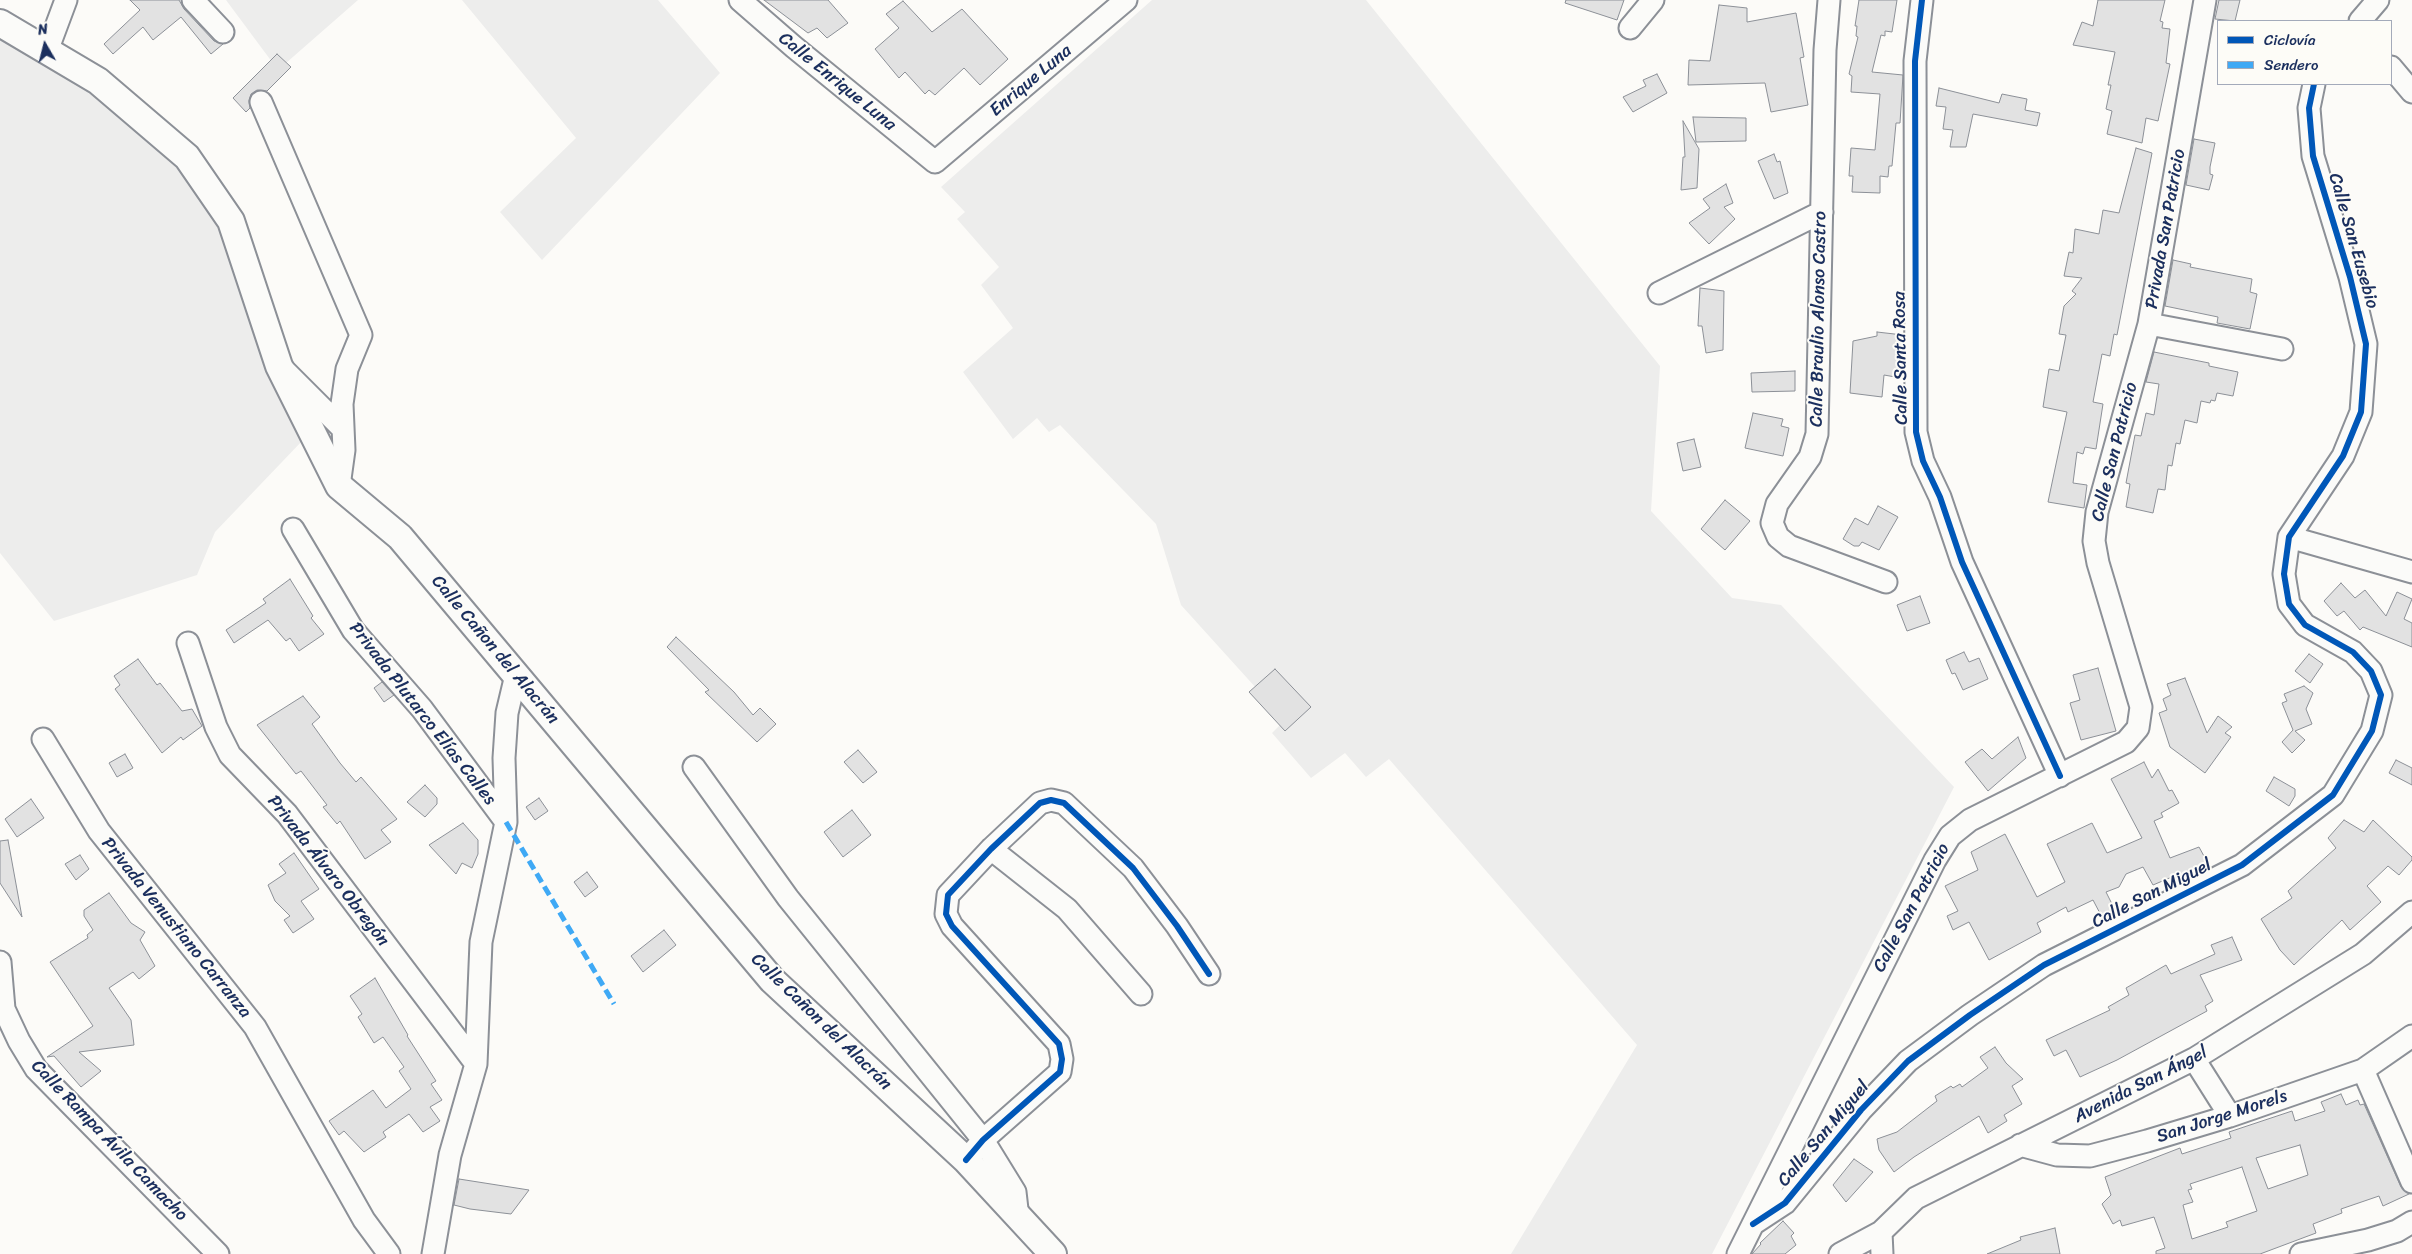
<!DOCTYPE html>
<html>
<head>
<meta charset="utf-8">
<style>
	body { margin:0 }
	#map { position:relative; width:2412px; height:1254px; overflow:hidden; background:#fcfbf8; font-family:Sriracha,sans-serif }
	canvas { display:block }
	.legend { position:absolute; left:2217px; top:20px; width:175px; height:65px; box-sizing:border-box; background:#fdfcf7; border:1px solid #a3aaba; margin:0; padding:6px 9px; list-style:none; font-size:15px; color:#1b2f5e }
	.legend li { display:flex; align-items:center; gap:10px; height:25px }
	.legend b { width:25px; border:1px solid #a3aaba }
	.north { position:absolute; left:20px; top:20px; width:50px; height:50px; -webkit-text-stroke:4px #fdfcf7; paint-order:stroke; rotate:352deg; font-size:14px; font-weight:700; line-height:20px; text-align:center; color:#1b2f5e }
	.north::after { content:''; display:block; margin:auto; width:18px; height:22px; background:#1b2f5e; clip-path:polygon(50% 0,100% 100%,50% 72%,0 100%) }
</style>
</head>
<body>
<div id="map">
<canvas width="2412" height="1254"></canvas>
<ul class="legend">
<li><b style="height:6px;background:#0057b8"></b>Ciclovía</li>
<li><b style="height:6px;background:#3fa9f5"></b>Sendero</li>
</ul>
<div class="north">N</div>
</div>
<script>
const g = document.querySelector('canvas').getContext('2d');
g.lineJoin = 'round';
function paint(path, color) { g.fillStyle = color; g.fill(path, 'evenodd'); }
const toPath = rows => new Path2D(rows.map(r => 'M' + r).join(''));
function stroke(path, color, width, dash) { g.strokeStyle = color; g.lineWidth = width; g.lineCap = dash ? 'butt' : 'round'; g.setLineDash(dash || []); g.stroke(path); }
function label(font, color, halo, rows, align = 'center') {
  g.font = font + ' Sriracha,sans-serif'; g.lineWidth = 4; g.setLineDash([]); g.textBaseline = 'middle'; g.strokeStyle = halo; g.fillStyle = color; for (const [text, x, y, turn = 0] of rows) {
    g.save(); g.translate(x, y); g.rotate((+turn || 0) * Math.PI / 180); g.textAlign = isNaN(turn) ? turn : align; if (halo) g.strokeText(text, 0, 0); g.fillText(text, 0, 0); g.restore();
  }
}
paint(toPath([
	[226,0,358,0,278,70],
	[462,0,658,0,720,73,542,260,500,212,576,138],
	[1152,0,1366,0,1660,366,1651,511,1732,598,1781,605,1954,787,1712,1254,1511,1254,1637,1045,1389,759,1366,777,1345,753,1311,778,1272,733,1285,720,1181,605,1156,524,1060,425,1049,432,1037,418,1013,439,963,372,1013,328,981,285,999,267,957,219,965,212,941,187],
	[0,23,98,81,231,221,303,440,215,532,197,575,54,621,0,553]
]), '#ededec');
const building = toPath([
	[130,0,179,0,184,9,214,41,223,44,211,54,181,17,153,40,143,27,113,54,104,44,140,10,130,0],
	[764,0,828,0,848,23,827,38,817,28,808,33,764,0],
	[1566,0,1624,0,1617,20,1565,3,1566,0],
	[1859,0,1897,0,1892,32,1885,31,1885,36,1881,35,1872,72,1903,75,1900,123,1896,123,1892,166,1889,166,1888,177,1880,176,1880,193,1852,192,1853,176,1849,176,1851,148,1875,150,1880,94,1851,92,1852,76,1849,74,1858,37,1856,36,1857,26,1855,26,1859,0],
	[2098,0,2165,0,2160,21,2163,22,2162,28,2170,29,2166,63,2170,64,2158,121,2146,118,2142,143,2107,134,2112,111,2106,109,2111,85,2108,85,2115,52,2073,45,2082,22,2093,26,2098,0],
	[2219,0,2240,0,2235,21,2215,19,2219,0],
	[903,1,932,32,962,9,1008,59,980,85,964,68,935,95,929,90,925,94,905,72,899,78,875,49,899,28,886,14,903,1],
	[1719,5,1747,8,1747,22,1796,13,1804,57,1800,58,1808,105,1771,112,1765,83,1688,85,1689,60,1710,61,1719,5],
	[277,54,291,67,267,91,257,90,251,94,249,101,250,108,246,112,233,98,277,54],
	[1657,74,1667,93,1633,112,1623,97,1646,86,1643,80,1657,74],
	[1939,88,1999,103,2002,94,2027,99,2025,110,2040,113,2037,126,1973,114,1966,147,1950,147,1953,130,1943,129,1946,107,1936,106,1939,88],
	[1693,117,1746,118,1746,141,1696,142,1693,117],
	[1683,121,1699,149,1697,188,1681,190,1683,157,1685,157,1683,121],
	[2194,139,2215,143,2210,167,2210,174,2213,175,2209,190,2186,185,2194,139],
	[2136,148,2152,153,2117,335,2114,334,2110,356,2102,354,2093,402,2103,404,2096,449,2085,447,2083,454,2077,452,2073,483,2087,485,2084,508,2048,502,2067,412,2043,407,2049,369,2059,371,2066,335,2059,334,2064,306,2076,294,2072,291,2082,278,2064,276,2069,252,2073,253,2075,229,2099,234,2103,210,2119,213,2136,148],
	[1774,154,1777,162,1780,161,1788,193,1774,199,1758,161,1774,154],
	[1726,184,1733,203,1724,207,1735,219,1709,244,1689,223,1710,208,1703,199,1726,184],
	[2173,260,2191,264,2190,267,2252,279,2250,292,2257,294,2250,329,2217,323,2218,317,2165,306,2173,260],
	[1700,288,1724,291,1723,350,1706,353,1702,326,1698,326,1700,288],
	[1877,332,1903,335,1901,378,1884,375,1882,397,1850,393,1853,341,1877,336,1877,332],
	[2154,352,2209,363,2209,366,2238,372,2233,396,2217,393,2215,401,2211,400,2210,403,2201,401,2197,423,2185,420,2180,444,2176,443,2172,466,2168,465,2165,490,2158,489,2153,513,2126,507,2130,484,2126,483,2135,435,2141,436,2146,413,2154,415,2159,384,2146,382,2154,352],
	[1795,371,1795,391,1752,392,1751,373,1795,371],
	[1753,413,1783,419,1781,426,1789,428,1783,456,1745,448,1753,413],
	[1694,439,1701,467,1683,471,1677,443,1694,439],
	[1725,500,1750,521,1725,550,1701,529,1725,500],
	[1878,506,1898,517,1879,550,1862,542,1859,546,1854,546,1843,539,1855,518,1868,525,1878,506],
	[290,579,313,616,311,618,324,634,299,651,290,638,286,641,268,620,234,643,226,630,266,603,263,599,290,579],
	[2341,583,2355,598,2365,590,2386,616,2397,592,2412,599,2404,619,2412,623,2412,647,2363,627,2360,630,2344,611,2337,616,2324,601,2341,583],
	[1920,596,1930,623,1907,631,1897,605,1920,596],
	[676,637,734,692,753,715,760,708,776,724,757,742,705,692,709,690,667,647,676,637],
	[1964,652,1969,662,1979,658,1988,679,1963,690,1955,673,1952,674,1946,660,1964,652],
	[2309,654,2323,664,2310,683,2295,671,2309,654],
	[138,659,157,685,160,683,182,711,192,709,202,726,183,740,181,737,162,753,115,689,120,685,114,676,138,659],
	[2098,668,2116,731,2081,740,2070,703,2080,700,2073,675,2098,668],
	[1275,669,1311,707,1285,731,1249,692,1275,669],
	[2185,678,2207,733,2218,716,2232,727,2225,733,2231,737,2205,773,2170,747,2159,713,2167,710,2163,699,2171,695,2167,684,2185,678],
	[382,682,394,695,384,702,374,688,382,682],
	[2304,686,2313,693,2306,709,2312,724,2295,731,2305,740,2292,753,2282,742,2293,730,2282,703,2287,701,2284,694,2304,686],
	[303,696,320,717,312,724,340,763,356,782,361,777,397,819,381,830,391,842,365,859,340,821,337,824,323,807,327,805,301,771,296,774,257,725,303,696],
	[2018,737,2026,758,1988,791,1965,762,1982,749,1992,759,2018,737],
	[858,750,877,772,863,783,844,762,858,750],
	[125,754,133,768,117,777,109,763,125,754],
	[2396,760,2412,768,2412,785,2389,773,2396,760],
	[2144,762,2152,778,2158,769,2169,791,2172,790,2179,803,2161,813,2163,817,2154,821,2170,858,2199,847,2210,867,2183,881,2179,874,2153,885,2143,867,2126,874,2119,887,2106,892,2117,914,2104,921,2093,900,2068,912,2066,907,2037,923,2041,932,1989,960,1969,922,1953,930,1947,916,1958,911,1945,886,1978,870,1971,852,2005,834,2037,897,2065,882,2047,844,2092,823,2107,853,2142,838,2111,779,2144,762],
	[2274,777,2295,789,2295,796,2289,806,2266,791,2274,777],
	[425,785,437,798,437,804,425,817,407,802,425,785],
	[539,798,548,811,535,820,526,807,539,798],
	[31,799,44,818,17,837,5,819,31,799],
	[852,810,871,835,843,857,824,832,852,810],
	[2344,820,2364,832,2373,820,2412,857,2412,860,2399,875,2388,866,2367,886,2381,902,2350,930,2342,920,2294,965,2280,950,2261,919,2292,898,2288,891,2336,848,2328,838,2344,820],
	[463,823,478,840,478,854,472,868,462,863,456,874,429,845,463,823],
	[8,840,22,917,0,883,0,841,8,840],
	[294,853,319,889,301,901,314,919,293,933,284,920,290,916,275,901,268,885,286,873,279,864,294,853],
	[80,855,89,869,76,880,65,864,80,855],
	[587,872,598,887,585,897,574,882,587,872],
	[109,893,131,923,145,932,140,940,155,966,139,979,133,972,109,988,131,1020,134,1045,79,1052,101,1071,81,1087,54,1056,47,1057,93,1026,50,962,88,938,87,935,93,930,84,916,84,910,109,893],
	[664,930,676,945,643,972,631,956,664,930],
	[2232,937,2242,960,2200,975,2213,1001,2205,1006,2207,1011,2117,1060,2080,1077,2066,1050,2054,1056,2046,1040,2110,1010,2108,1007,2129,995,2126,988,2166,965,2171,974,2215,954,2211,945,2232,937],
	[375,978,408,1035,407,1036,436,1081,431,1084,442,1100,430,1107,440,1121,423,1132,409,1114,383,1132,386,1137,364,1152,344,1131,339,1135,329,1121,373,1090,386,1108,411,1089,399,1071,404,1067,383,1037,374,1043,358,1017,362,1014,350,996,375,978],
	[1995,1047,2006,1063,2023,1079,2012,1086,2022,1104,2004,1115,2007,1121,1988,1133,1979,1116,1914,1157,1894,1172,1879,1150,1877,1139,1897,1132,1937,1101,1935,1096,1951,1086,1953,1088,1960,1084,1962,1087,1988,1068,1980,1057,1995,1047],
	[2341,1094,2346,1105,2358,1100,2360,1105,2364,1104,2401,1187,2409,1194,2383,1206,2379,1196,2341,1209,2342,1213,2313,1224,2316,1233,2260,1254,2156,1254,2156,1251,2165,1248,2154,1217,2122,1226,2120,1220,2113,1224,2102,1204,2111,1195,2105,1177,2180,1148,2182,1154,2231,1138,2229,1132,2292,1111,2295,1121,2325,1111,2321,1102,2341,1094],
	[2300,1145,2308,1175,2268,1189,2256,1158,2300,1145],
	[2242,1167,2257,1211,2226,1222,2228,1227,2192,1239,2183,1205,2193,1202,2188,1190,2192,1189,2190,1184,2242,1167],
	[1854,1159,1873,1172,1846,1202,1833,1185,1854,1159],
	[459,1179,529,1190,511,1214,470,1209,454,1205,459,1179],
	[1783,1221,1794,1233,1791,1236,1796,1245,1785,1254,1752,1254,1761,1244,1760,1243,1783,1221],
	[2055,1228,2060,1254,1987,1254,2021,1240,2020,1237,2055,1228]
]);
paint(building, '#e2e2e2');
stroke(building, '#8c9097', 1);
const minor = toPath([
	[193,0,223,32],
	[740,0,794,47,935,162,1126,0],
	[1829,0,1825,50,1817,434,1810,457,1777,504,1772,523,1778,537,1789,546,1886,582],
	[1922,0,1915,61,1916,432,1923,461,1940,497,1962,562,2060,776],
	[2360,21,2378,0],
	[1630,28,1653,0],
	[47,51,66,0],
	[2391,67,2412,92],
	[261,102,361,335,347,369,342,404,344,450,339,486],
	[1659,293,1822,212],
	[2149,324,2282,349],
	[285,371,343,429],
	[293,529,353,630,422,709,506,822],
	[2289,537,2412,572],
	[188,643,216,727,230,755,287,814,476,1064],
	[43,739,99,831,255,1027,364,1220,389,1254],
	[694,767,788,898,983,1140,1015,1192,1018,1218],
	[991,849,1067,909,1141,994],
	[0,962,4,1009,19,1041,36,1069,218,1254],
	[2194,1059,2230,1116],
	[2363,1070,2412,1182],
	[2020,1145,2057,1155,2090,1156,2147,1141,2230,1116,2363,1070,2412,1036],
	[966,1160,983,1140,1060,1072,1062,1059,1059,1044,952,926,946,914,948,895,991,849,1040,803,1051,800,1064,803,1133,868,1177,926,1209,974],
	[1753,1224,1785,1203,1861,1110,1908,1061,1970,1015,2044,965,2242,865,2333,795,2372,731,2381,695,2371,671,2353,652,2305,625,2289,604,2284,574,2289,537,2343,456,2361,412,2366,344,2350,277,2313,156,2309,108,2314,84],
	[433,1254,450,1155,476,1064,481,942,506,822,504,758,507,713,516,675],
	[1738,1254,1935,860,1950,836,1970,820,2126,742,2138,728,2141,707,2098,563,2094,541,2097,512,2149,324,2205,0],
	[1840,1254,1881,1232],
	[1882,1254,1881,1232,1916,1198,2194,1059,2363,954,2412,912],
	[2301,1254,2368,1240,2397,1231,2412,1222]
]);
const major = toPath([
	[0,23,98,81,187,157,231,221,279,366,339,486,400,537,772,980,966,1160,1053,1254]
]);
stroke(minor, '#8c9097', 25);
stroke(major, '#8c9097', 30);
stroke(minor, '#fbfbf9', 21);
stroke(major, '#fbfbf9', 26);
stroke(toPath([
	[506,822,614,1004]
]), '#3fa9f5', 5, [10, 5]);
stroke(toPath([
	[1922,0,1915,61,1916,432,1923,461,1940,497,1962,562,2060,776],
	[966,1160,983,1140,1060,1072,1062,1059,1059,1044,952,926,946,914,948,895,991,849,1040,803,1051,800,1064,803,1133,868,1177,926,1209,974],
	[1753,1224,1785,1203,1861,1110,1908,1061,1970,1015,2044,965,2242,865,2333,795,2372,731,2381,695,2371,671,2353,652,2305,625,2289,604,2284,574,2289,537,2343,456,2361,412,2366,344,2350,277,2313,156,2309,108,2314,84]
]), '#0057b8', 6);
label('18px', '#1b2f5e', '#fdfcf7', [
	["Enrique Luna",1031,81,-40],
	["Calle Enrique Luna",837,82,39],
	["Privada San Patricio",2166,229,-80],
	["Calle San Eusebio",2353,241,74],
	["Calle Braulio Alonso Castro",1819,319,-89],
	["Calle Santa Rosa",1901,358,-91],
	["Calle San Patricio",2115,452,-76],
	["Calle Cañon del Alacrán",495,650,50],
	["Privada Plutarco Elías Calles",422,714,52],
	["Privada Álvaro Obregón",328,871,52],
	["Calle San Miguel",2152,894,-27],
	["Calle San Patricio",1912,908,-62],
	["Privada Venustiano Carranza",176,928,51],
	["Calle Cañon del Alacrán",821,1022,44],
	["Avenida San Ángel",2141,1085,-27],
	["San Jorge Morels",2222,1117,-18],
	["Calle San Miguel",1824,1134,-50],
	["Calle Rampa Ávila Camacho",109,1141,46]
]);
</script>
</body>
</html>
